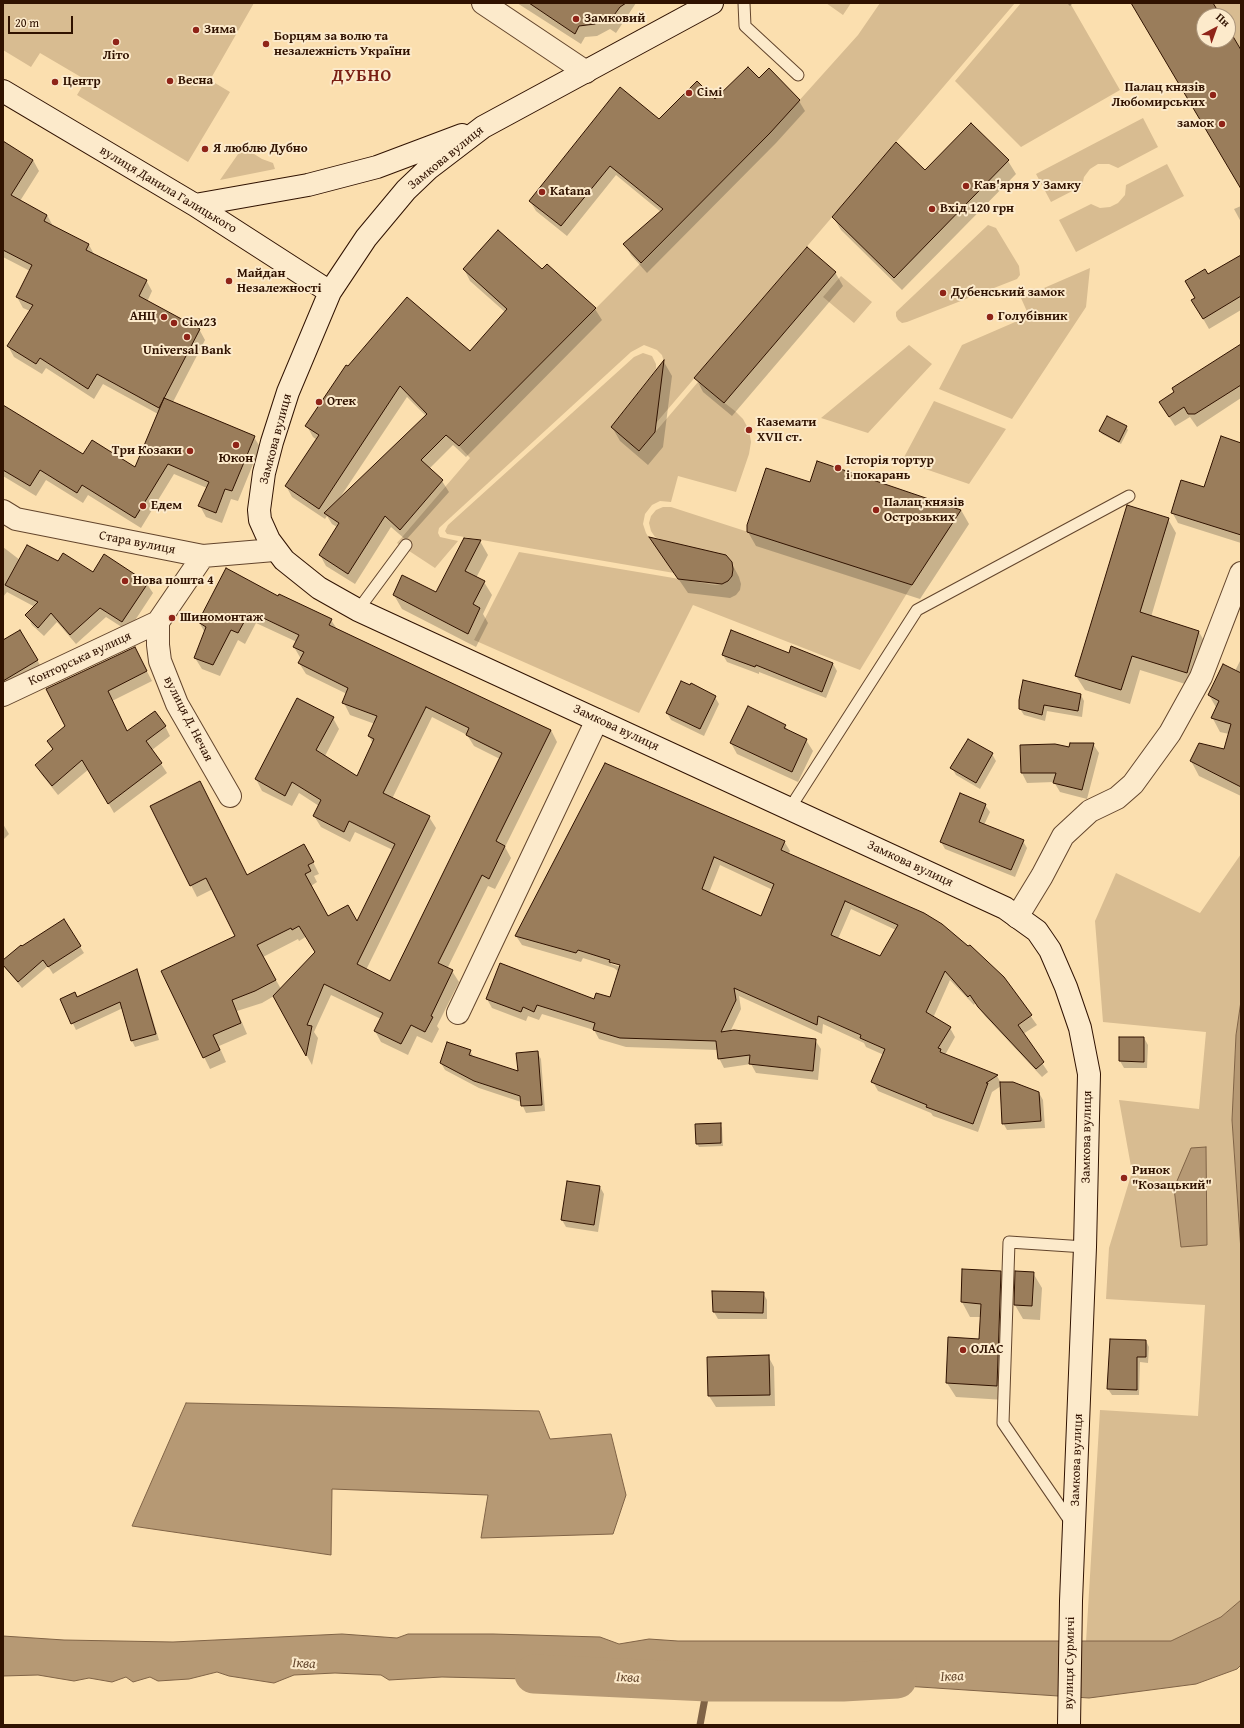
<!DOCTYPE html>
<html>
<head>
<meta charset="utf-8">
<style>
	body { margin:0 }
	#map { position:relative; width:1244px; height:1728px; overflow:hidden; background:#fbdfaf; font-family:"Gentium Book Plus",serif }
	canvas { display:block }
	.frame { position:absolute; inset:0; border:4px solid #301200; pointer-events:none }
	.north { position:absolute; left:1196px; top:8px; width:40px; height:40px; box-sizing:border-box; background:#fceacb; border:1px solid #aa947a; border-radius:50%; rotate:41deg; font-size:11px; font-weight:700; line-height:16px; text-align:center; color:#301200 }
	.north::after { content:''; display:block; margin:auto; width:14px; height:18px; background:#8f2418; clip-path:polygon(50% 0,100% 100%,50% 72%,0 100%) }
	.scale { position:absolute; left:8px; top:16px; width:65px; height:18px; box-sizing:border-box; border:2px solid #301200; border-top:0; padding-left:5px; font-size:12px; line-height:14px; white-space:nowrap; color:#301200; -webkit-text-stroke:3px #fceacb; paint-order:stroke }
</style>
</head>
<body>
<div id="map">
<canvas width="1244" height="1728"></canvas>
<div class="frame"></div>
<div class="north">Пн</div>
<div class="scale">20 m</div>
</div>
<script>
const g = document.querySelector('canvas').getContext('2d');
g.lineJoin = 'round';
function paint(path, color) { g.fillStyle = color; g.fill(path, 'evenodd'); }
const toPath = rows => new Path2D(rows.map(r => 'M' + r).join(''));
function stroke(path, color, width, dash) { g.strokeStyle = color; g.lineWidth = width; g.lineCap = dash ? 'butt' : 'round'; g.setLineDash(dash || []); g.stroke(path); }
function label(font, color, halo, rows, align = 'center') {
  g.font = font + ' "Gentium Book Plus",serif'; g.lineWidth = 4; g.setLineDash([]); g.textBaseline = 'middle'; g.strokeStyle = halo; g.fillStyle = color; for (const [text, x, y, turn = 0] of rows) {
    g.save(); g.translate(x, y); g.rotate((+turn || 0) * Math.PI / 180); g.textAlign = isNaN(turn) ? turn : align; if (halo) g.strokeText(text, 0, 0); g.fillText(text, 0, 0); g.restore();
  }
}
paint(toPath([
	[3,3,254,3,210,80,230,92,188,162,77,95,86,80,40,53,31,67,3,50],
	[826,3,851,3,843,15],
	[880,3,1015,3,639,443,664,362,662,355,657,350,644,345,631,352,439,528,438,533,440,537,458,541,435,568,397,543,470,458,459,446,770,133,858,35],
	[1021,3,1070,3,1120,90,1021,147,955,81],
	[1213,3,1241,3,1241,50,1228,28,1228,16,1221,16],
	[1143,118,1158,147,1118,168,1109,164,1098,164,1090,169,1084,177,1082,186,1051,202,1036,174],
	[243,147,262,159,273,163,275,169,220,180],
	[1167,164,1184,196,1076,252,1059,220,1091,204,1100,208,1110,207,1118,203,1125,195,1126,185],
	[988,225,996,228,1019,266,1020,275,1017,279,907,322,902,323,898,320,896,316,896,312],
	[1090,268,1086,307,1012,419,939,389,962,345,1029,316,1021,298],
	[841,276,872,302,854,323,823,297],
	[909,345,932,364,868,433,821,418],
	[643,353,652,356,656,364,656,369,611,427,639,451,698,382,735,411,743,419,749,430,751,442,749,454,736,492,678,476,671,502,660,501,652,505,645,514,643,524,646,533,651,541,715,580,447,534,445,531,448,525,634,357],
	[934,401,1006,429,969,484,902,461],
	[663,507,671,507,912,585,860,670,693,605,639,713,474,640,519,552,715,585,722,584,728,581,732,576,733,569,732,562,727,556,662,540,655,537,651,531,649,523,651,516,656,510],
	[1241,854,1241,1001,1236,1035,1232,1120,1241,1251,1241,1600,1221,1617,1171,1641,1086,1642,1100,1410,1198,1416,1205,1305,1106,1299,1109,1248,1132,1172,1119,1100,1199,1109,1206,1032,1103,1022,1095,921,1116,873,1200,913]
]), '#d8bc91');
const water = toPath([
	[1241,1001,1241,1251,1232,1120,1236,1035,1241,1001],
	[1206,1147,1207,1245,1181,1247,1174,1188,1191,1148,1206,1147],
	[186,1403,539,1411,550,1439,611,1434,626,1495,613,1534,481,1538,488,1495,332,1489,331,1555,132,1526,186,1403],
	[1241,1600,1241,1665,1237,1669,1196,1684,1089,1698,843,1682,760,1682,587,1677,529,1679,442,1677,389,1680,381,1675,335,1673,294,1675,274,1683,229,1676,217,1672,189,1679,158,1681,150,1677,133,1682,126,1677,112,1682,89,1678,74,1681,38,1675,3,1676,3,1636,64,1640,173,1642,342,1634,397,1638,408,1634,493,1634,600,1637,619,1644,649,1639,678,1641,1171,1641,1221,1617,1241,1600]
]);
paint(water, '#b69974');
stroke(water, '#806346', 1);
paint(toPath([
	[517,3,636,3,616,33,610,29,597,36,585,37,581,44],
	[1067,3,1073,3,1070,6],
	[759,79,799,101,805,111,776,143,647,273,631,255,625,244,661,212,616,175,567,236,536,211,530,201,659,120,715,101],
	[3,142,33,160,39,171,20,201,47,215,53,226,89,245,95,256,146,280,152,291,147,302,199,329,205,340,173,402,254,437,260,447,238,501,231,499,222,523,206,517,200,506,207,488,174,474,141,528,88,495,83,503,46,480,36,496,3,476,3,406,83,455,136,469,158,414,103,384,94,399,46,368,42,374,14,357,8,346,30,311,23,308,17,297,30,271,3,257],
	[1008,161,1016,174,902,290,841,230,833,217,925,171],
	[1241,206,1241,222,1234,209],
	[1241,256,1241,310,1209,329,1193,301,1196,299,1207,275],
	[547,265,595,309,602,320,466,457,453,445,429,469,442,481,449,492,406,540,391,527,355,584,326,566,320,555,337,527,332,524,327,516,325,519,292,497,286,486,317,440,313,437,307,426,348,367,470,352,505,312,470,281,464,269,542,271],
	[407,397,426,416,339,499],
	[835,272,843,286,732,416,703,392,696,378],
	[1241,354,1241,398,1197,427,1190,417,1175,426,1166,412],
	[664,362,672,376,663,447,648,465,620,441,612,427],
	[1126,427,1128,430,1121,444,1102,434,1100,431],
	[1241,444,1241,543,1178,523,1172,512,1205,489],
	[811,484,961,510,969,524,920,599,756,546,748,532],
	[1168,519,1176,533,1151,617,1199,632,1207,646,1195,687,1140,670,1130,704,1085,690,1076,676],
	[651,539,731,562,739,577,741,584,740,590,736,595,730,598,688,593],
	[480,541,488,555,476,578,484,582,492,595,483,614,488,623,476,647,402,609,394,595,437,593],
	[3,547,20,560,59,562,93,573,147,584,153,593,128,631,106,617,76,644,57,622,44,636,32,625,27,615,35,607,7,592,3,597],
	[279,597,331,620,337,629,551,730,557,742,505,847,511,858,495,889,488,886,447,969,452,971,459,982,437,1026,439,1029,432,1043,417,1036,408,1055,381,1042,375,1031,381,1019,331,995,314,1032,318,1038,312,1065,274,996,262,1003,237,1011,247,1034,219,1046,226,1062,210,1069,162,972,237,936,213,889,197,897,151,807,200,782,247,876,310,856,319,874,314,876,317,882,311,886,328,918,357,923,393,850,355,832,350,842,321,827,314,816,319,806,299,793,292,806,262,791,256,779,333,718,339,729,325,756,358,777,373,744,369,736,375,724,350,715,344,703,347,694,306,674,299,663,301,659,294,647,297,642,256,623,245,644,238,640,220,676,202,669,195,658,205,633,199,622],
	[432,717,467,735,474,746,500,759,390,982,366,970,436,828,429,817,392,799],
	[307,936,316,952,281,989,263,957,298,939,299,941],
	[20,631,43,670,3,694,3,642],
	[792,648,833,664,837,671,826,698,759,672,759,674,727,662,723,655,789,654],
	[140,658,152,681,112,701,128,732,165,726,170,736,152,750,167,773,114,813,89,769,58,795,42,775,36,765,53,751,48,741],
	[1241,659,1241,796,1199,776,1191,761,1225,751,1229,734,1220,732,1212,717,1217,709,1209,695,1235,671],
	[1081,695,1084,701,1082,717,1047,711,1045,721,1024,715,1020,709],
	[715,697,719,704,704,736,671,720,667,713],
	[785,726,789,732,806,740,813,751,798,782,737,754,731,743],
	[1093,744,1099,753,1087,799,1060,792,1054,782,1027,783,1022,773,1021,746,1070,748],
	[992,754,996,761,980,789,956,775,952,768],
	[605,765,784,841,790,851,788,855,1003,978,1037,1025,1023,1034,1048,1072,1042,1077,985,1016,975,1003,974,1005,950,980,933,1018,950,1028,955,1037,945,1055,997,1076,1001,1083,1039,1093,1043,1100,1045,1128,1007,1130,1003,1123,1001,1086,992,1092,978,1132,933,1116,931,1113,878,1091,873,1082,884,1055,866,1047,864,1043,823,1024,822,1034,739,996,741,1009,730,1032,815,1040,821,1049,818,1080,756,1073,751,1064,724,1068,719,1058,718,1050,626,1047,599,1039,594,1030,542,1014,539,1020,528,1016,526,1021,492,1008,487,999,594,1000,611,998,619,972,614,968,583,958,581,962,522,945,516,936],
	[720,865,773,890,761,917,709,893],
	[851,909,896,930,880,957,838,939],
	[611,962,625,966,625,968,611,964],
	[985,805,990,812,984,825,1023,841,1027,848,1015,877,945,849,941,842],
	[3,824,9,834,3,840],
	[64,921,84,953,53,974,48,966,22,988,6,969,3,961],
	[137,971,140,977,159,1040,135,1047,132,1041,123,1008,76,1030,61,999,77,998],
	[1144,1038,1148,1045,1147,1068,1124,1068,1120,1061],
	[470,1051,474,1058,519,1072,537,1052,541,1059,545,1111,526,1113,521,1102,479,1088,445,1070,441,1063],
	[720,1124,722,1128,723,1146,699,1147,697,1144,696,1125],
	[568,1182,600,1187,604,1194,598,1232,566,1227,562,1220],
	[963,1270,1000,1272,1009,1286,1005,1400,956,1397,947,1383,980,1340,981,1317,970,1317,962,1302],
	[1033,1273,1042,1288,1040,1320,1023,1319,1015,1305],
	[763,1293,767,1300,767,1319,718,1319,714,1312],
	[1111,1340,1146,1341,1149,1347,1148,1363,1140,1362,1139,1395,1112,1395,1108,1389],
	[768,1356,774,1367,775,1406,716,1407,709,1396,708,1358]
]), '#0003');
stroke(toPath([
	[700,1725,708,1682]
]), '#806346', 7);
stroke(toPath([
	[534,1674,708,1682,843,1682,897,1679]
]), '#b69974', 39);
const building = toPath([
	[529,3,626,3,620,7,609,22,603,19,595,24,579,26,575,34,529,3],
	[1131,3,1213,3,1221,16,1204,16,1204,40,1228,40,1228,28,1241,50,1241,189,1131,3],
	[748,67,759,78,769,68,800,100,770,133,641,263,623,244,663,209,610,166,561,226,529,201,620,87,659,119,697,81,715,99,748,67],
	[971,123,1009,160,894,278,832,217,896,142,925,170,971,123],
	[3,141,33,160,11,195,47,215,44,221,89,244,86,250,147,280,139,296,200,329,159,408,97,374,88,389,40,358,36,364,7,346,33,305,16,297,32,265,3,250,3,141],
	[498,230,542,269,547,264,596,308,459,446,446,435,421,460,443,480,400,530,385,516,348,574,319,555,339,523,324,513,427,414,400,386,319,509,285,486,319,435,305,426,346,365,348,366,407,297,470,351,507,309,463,269,498,230],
	[807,247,836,272,724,403,694,378,807,247],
	[1241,255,1241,296,1203,319,1191,300,1195,298,1185,281,1205,269,1208,274,1241,255],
	[1241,344,1241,385,1195,414,1188,414,1184,407,1169,417,1159,402,1174,392,1172,388,1241,344],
	[664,360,655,432,639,451,611,427,664,360],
	[164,398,255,436,232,491,225,489,216,513,198,506,209,482,168,464,135,518,82,485,77,493,40,470,30,486,3,470,3,405,83,454,92,440,135,467,164,398],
	[1107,416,1127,426,1119,442,1099,431,1107,416],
	[1221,436,1241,443,1241,535,1171,513,1181,480,1204,487,1221,436],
	[817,461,961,510,912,585,747,532,747,525,766,468,810,482,817,461],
	[1127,505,1169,518,1140,612,1199,631,1187,673,1132,656,1121,690,1075,676,1127,505],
	[649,537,726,555,732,562,733,569,732,576,728,581,722,584,678,579,649,537],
	[464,538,481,540,465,571,485,581,473,604,480,608,468,634,393,595,402,575,436,592,464,538],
	[27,545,58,561,63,553,93,572,104,554,148,583,122,622,100,608,70,635,51,613,38,628,25,615,38,602,5,585,27,545],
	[226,568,278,596,279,594,332,619,329,625,551,730,496,841,505,846,489,879,482,875,438,963,453,970,431,1016,433,1017,425,1032,411,1025,401,1044,374,1031,383,1013,324,984,307,1025,312,1026,306,1056,273,996,315,952,299,926,292,930,291,928,257,945,276,980,255,991,232,1000,241,1023,213,1035,220,1050,203,1058,161,971,235,936,206,878,190,886,150,806,200,781,247,875,304,844,314,862,308,865,311,871,305,874,328,916,348,905,357,921,395,844,349,821,344,832,313,816,321,800,292,782,285,796,255,779,297,698,334,717,316,750,357,776,374,739,368,736,377,716,342,703,348,688,298,663,304,652,293,647,299,635,257,615,257,617,249,613,238,633,231,630,213,665,194,658,206,627,198,622,226,568],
	[426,707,469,728,466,735,502,753,390,981,357,964,430,816,383,793,426,707],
	[20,630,38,660,3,681,3,640,20,630],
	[731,630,789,653,791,646,833,663,822,692,756,665,755,667,722,655,731,630],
	[135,647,147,671,108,691,127,731,155,711,166,726,146,741,162,763,108,804,82,760,52,786,35,765,53,749,47,741,65,726,46,689,135,647],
	[1223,664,1241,673,1241,787,1190,761,1199,743,1224,749,1231,724,1211,718,1219,701,1208,695,1223,664],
	[1023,680,1081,694,1078,711,1044,705,1042,715,1019,709,1019,700,1023,680],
	[681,681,690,685,691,683,716,696,700,729,666,713,681,681],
	[748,706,786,725,784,728,807,739,792,772,730,743,748,706],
	[968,739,993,753,976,783,950,768,968,739],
	[1070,743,1094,743,1082,790,1053,783,1056,773,1021,773,1020,745,1055,744,1069,747,1070,743],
	[605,763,785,841,781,850,924,913,942,924,968,946,970,945,1004,977,1032,1015,1018,1025,1044,1062,1036,1069,978,1007,970,995,968,997,945,971,926,1012,951,1027,938,1048,941,1049,940,1052,998,1075,986,1083,988,1083,973,1124,926,1107,927,1105,871,1082,885,1049,860,1038,861,1035,818,1016,817,1025,734,988,736,1000,721,1032,734,1030,816,1039,813,1071,749,1064,750,1055,718,1059,716,1041,620,1038,593,1030,595,1023,537,1005,534,1012,523,1007,521,1012,486,999,500,963,594,999,596,993,610,997,620,965,609,962,610,960,578,950,576,953,515,936,605,763],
	[714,857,774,884,761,916,702,889,714,857],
	[845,901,898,925,880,956,831,935,845,901],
	[960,793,986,804,979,822,1024,840,1011,870,940,842,960,793],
	[64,919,81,946,48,967,43,960,18,982,3,965,3,960,21,945,22,946,64,919],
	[137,969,156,1034,131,1041,120,1002,71,1024,60,999,75,992,77,997,137,969],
	[1119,1037,1144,1037,1144,1062,1119,1061,1119,1037],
	[447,1042,471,1050,469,1055,518,1071,516,1053,538,1051,542,1105,521,1106,520,1096,474,1081,440,1063,447,1042],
	[1000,1082,1013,1082,1039,1092,1041,1121,1002,1124,1000,1082],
	[721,1123,721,1143,696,1144,695,1124,721,1123],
	[567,1181,600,1186,594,1225,561,1220,567,1181],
	[962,1269,1001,1271,997,1386,946,1383,948,1337,979,1339,981,1304,961,1302,962,1269],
	[1015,1271,1034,1272,1032,1306,1014,1305,1015,1271],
	[712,1291,764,1292,763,1313,713,1312,712,1291],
	[1110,1339,1146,1340,1146,1357,1137,1357,1137,1390,1107,1389,1110,1339],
	[769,1355,770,1395,708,1396,707,1357,769,1355]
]);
paint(building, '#9a7d5b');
stroke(building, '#301200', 1);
const service = toPath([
	[744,3,745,26,798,75],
	[358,610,406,545],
	[790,808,917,610,1129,496],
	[1072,1524,1003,1423,1009,1242,1085,1247]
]);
const minor = toPath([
	[483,3,586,72],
	[3,511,16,519,203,556,274,550],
	[203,556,158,622,158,645,160,661,177,704,230,796],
	[3,695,158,622],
	[1017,917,1042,876,1063,836,1090,811,1117,798,1133,784,1170,733,1201,677,1241,573],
	[458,1013,597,720]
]);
const secondary = toPath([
	[712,3,483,127,428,169,406,190,366,238,330,292,288,392,272,442,264,473,259,510,260,520,269,540,284,560,319,588,358,610,1005,908,1037,931,1050,950,1066,987,1080,1028,1089,1074,1085,1247,1071,1601,1069,1725],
	[3,91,195,205,330,292],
	[195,205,308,185,377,167,462,135]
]);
stroke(service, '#63452c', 13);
stroke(minor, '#63452c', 24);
stroke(secondary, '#301200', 24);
stroke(service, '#fceacb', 11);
stroke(minor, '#fceacb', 22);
stroke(secondary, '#fceacb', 22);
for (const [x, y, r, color] of [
	[576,19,4,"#8f2418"],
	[196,30,4,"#8f2418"],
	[116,42,4,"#8f2418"],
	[266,44,4,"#8f2418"],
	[170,81,4,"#8f2418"],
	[55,82,4,"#8f2418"],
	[689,93,4,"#8f2418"],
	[1213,95,4,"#8f2418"],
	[1222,124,4,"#8f2418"],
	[205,149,4,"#8f2418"],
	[966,186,4,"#8f2418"],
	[542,192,4,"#8f2418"],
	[932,209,4,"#8f2418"],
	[229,281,4,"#8f2418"],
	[943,293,4,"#8f2418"],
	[164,317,4,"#8f2418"],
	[990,317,4,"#8f2418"],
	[174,323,4,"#8f2418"],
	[187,337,4,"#8f2418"],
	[319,402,4,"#8f2418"],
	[749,430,4,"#8f2418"],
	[236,445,4,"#8f2418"],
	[190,451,4,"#8f2418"],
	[838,468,4,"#8f2418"],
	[143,506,4,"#8f2418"],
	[876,510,4,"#8f2418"],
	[125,581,4,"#8f2418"],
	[172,618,4,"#8f2418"],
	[1124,1178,4,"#8f2418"],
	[963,1350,4,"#8f2418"]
]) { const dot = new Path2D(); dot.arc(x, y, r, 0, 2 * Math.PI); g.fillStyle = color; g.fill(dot); stroke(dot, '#fceacb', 1.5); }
label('bold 13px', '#301200', '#fceacb', [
	["Замковий",584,19],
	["Зима",204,30],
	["Борцям за волю та",274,37],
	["незалежність України",274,52],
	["Літо",116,56,"center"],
	["Весна",178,81],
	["Центр",63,82],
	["Палац князів",1205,88,"right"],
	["Любомирських",1205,103,"right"],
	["Сімі",697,93],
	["замок",1214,124,"right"],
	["Я люблю Дубно",213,149],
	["Кав'ярня У Замку",974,186],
	["Katana",550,192],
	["Вхід 120 грн",940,209],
	["Майдан",237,274],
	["Незалежності",237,289],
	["Дубенський замок",951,293],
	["АНЦ",156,317,"right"],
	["Голубівник",998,317],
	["Сім23",182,323],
	["Universal Bank",187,351,"center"],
	["Отек",327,402],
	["Каземати",757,423],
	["XVII ст.",757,438],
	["Три Козаки",182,451,"right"],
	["Юкон",236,459,"center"],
	["Історія тортур",846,461],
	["і покарань",846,476],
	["Палац князів",884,503],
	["Острозьких",884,518],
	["Едем",151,506],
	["Нова пошта 4",133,581],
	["Шиномонтаж",180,618],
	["Ринок",1132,1171],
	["\"Козацький\"",1132,1186],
	["ОЛАС",971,1350]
], 'left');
label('13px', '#301200', '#fceacb', [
	["Замкова вулиця",446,158,-39],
	["вулиця Данила Галицького",168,190,31],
	["Замкова вулиця",276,439,-75],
	["Стара вулиця",137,543,11],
	["Конторська вулиця",80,659,-25],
	["вулиця Д. Нечая",188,719,63],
	["Замкова вулиця",616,728,25],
	["Замкова вулиця",910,864,25],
	["Замкова вулиця",1087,1137,-89],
	["Замкова вулиця",1077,1460,-88],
	["вулиця Сурмичі",1070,1663,-89]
]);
label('italic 14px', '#66482e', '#fceacb', [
	["Іква",304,1664,3],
	["Іква",952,1677,-2],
	["Іква",628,1678,3]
]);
g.letterSpacing = '1px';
label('bold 17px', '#7a1f14', '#fceacb', [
	["ДУБНО",362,77]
]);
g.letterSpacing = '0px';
</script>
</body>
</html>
